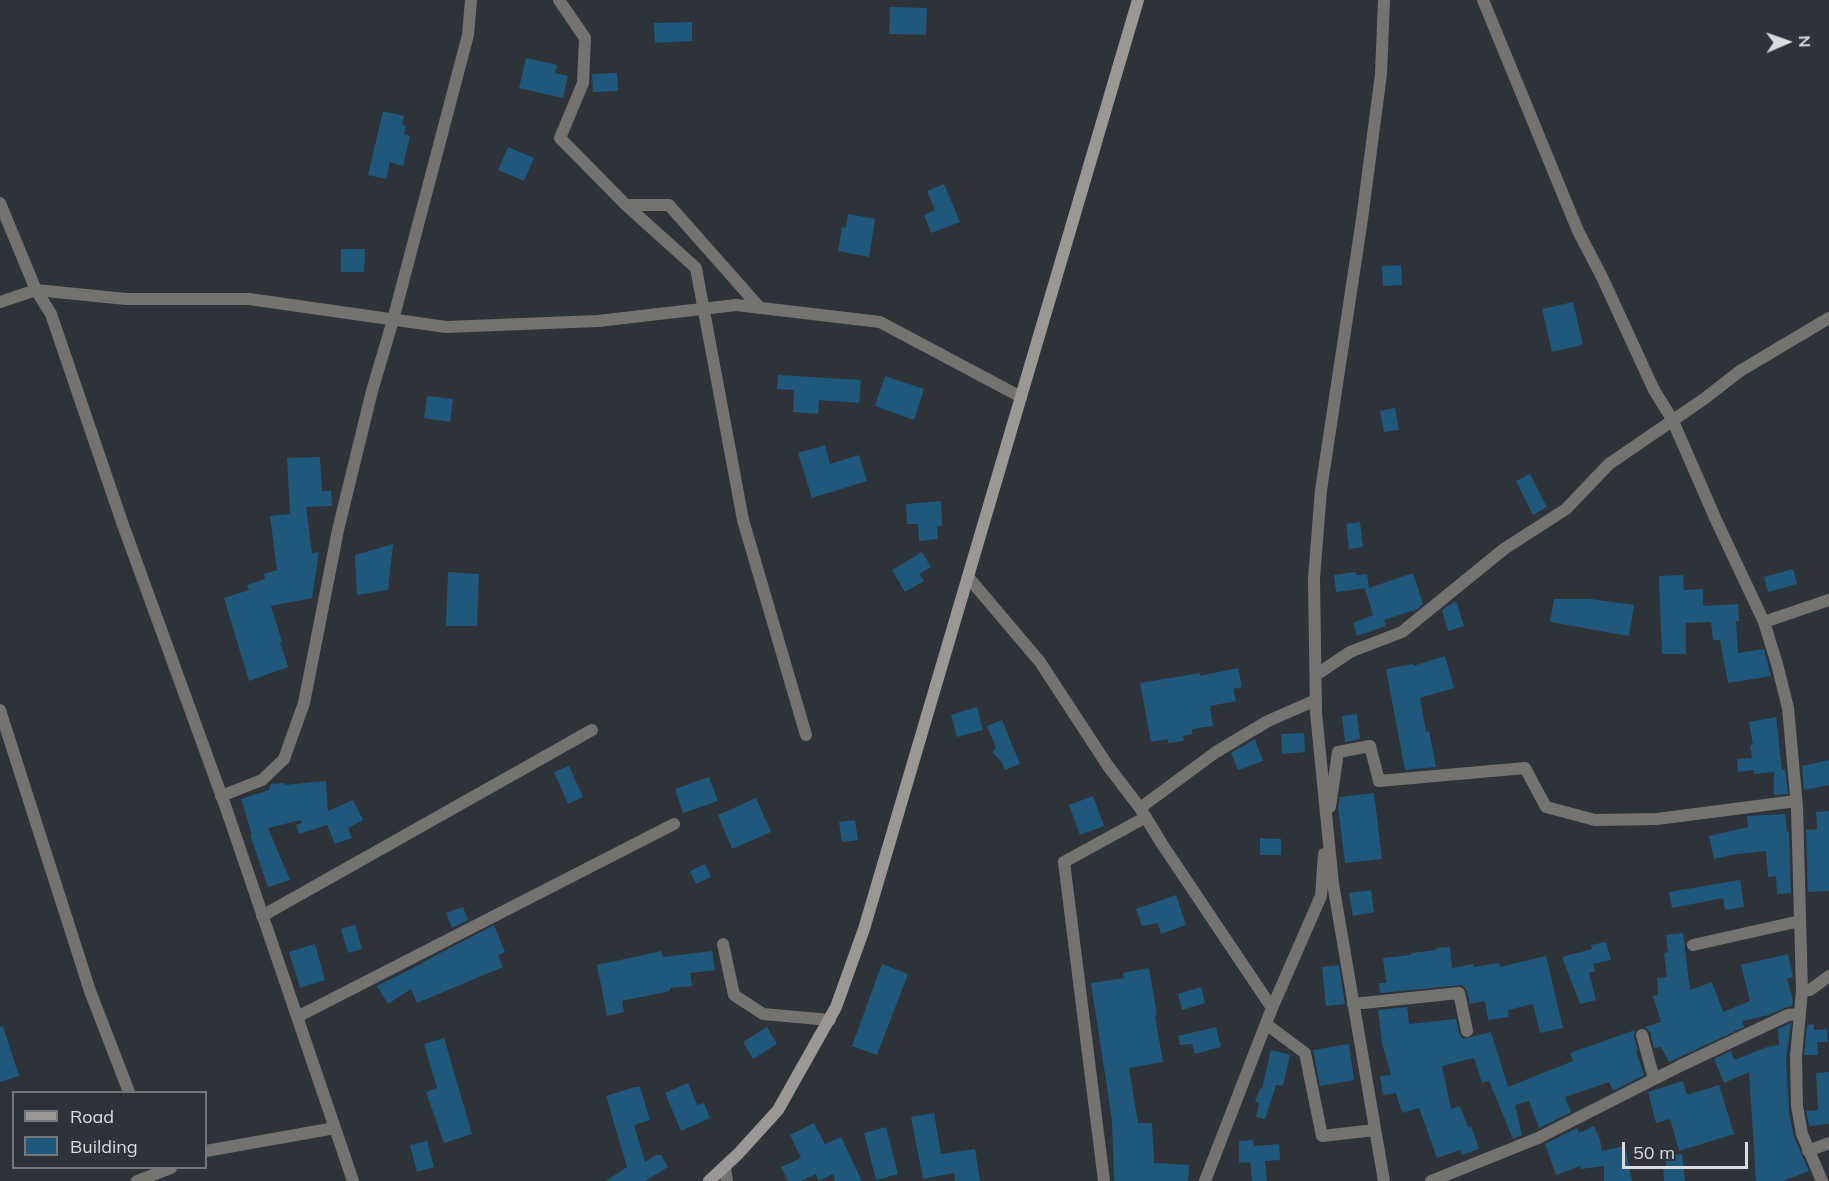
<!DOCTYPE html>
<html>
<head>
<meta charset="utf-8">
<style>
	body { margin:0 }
	#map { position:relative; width:1829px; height:1181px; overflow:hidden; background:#2d3338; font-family:Mulish,sans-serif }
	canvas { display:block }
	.legend { position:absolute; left:12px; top:1091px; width:195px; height:78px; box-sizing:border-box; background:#2d3338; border:2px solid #71777b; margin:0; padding:8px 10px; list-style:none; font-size:18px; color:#d8dcdf }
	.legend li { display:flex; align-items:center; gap:12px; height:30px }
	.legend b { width:30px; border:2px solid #71777b }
	.north { position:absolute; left:1757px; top:12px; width:60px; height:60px; -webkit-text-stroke:4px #2d3338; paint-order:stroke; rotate:88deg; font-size:16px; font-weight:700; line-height:24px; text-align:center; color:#d8dcdf }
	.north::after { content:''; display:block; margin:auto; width:21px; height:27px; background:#d8dcdf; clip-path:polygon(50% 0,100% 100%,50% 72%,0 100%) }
	.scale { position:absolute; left:1622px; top:1142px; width:126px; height:27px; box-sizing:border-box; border:3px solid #d8dcdf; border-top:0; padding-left:8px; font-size:18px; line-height:21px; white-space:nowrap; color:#d8dcdf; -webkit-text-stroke:4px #2d3338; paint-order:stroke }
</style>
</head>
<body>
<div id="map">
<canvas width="1829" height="1181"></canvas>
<ul class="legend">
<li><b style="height:8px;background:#9b9793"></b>Road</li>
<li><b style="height:16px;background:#20587c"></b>Building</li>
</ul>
<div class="north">N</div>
<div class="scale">50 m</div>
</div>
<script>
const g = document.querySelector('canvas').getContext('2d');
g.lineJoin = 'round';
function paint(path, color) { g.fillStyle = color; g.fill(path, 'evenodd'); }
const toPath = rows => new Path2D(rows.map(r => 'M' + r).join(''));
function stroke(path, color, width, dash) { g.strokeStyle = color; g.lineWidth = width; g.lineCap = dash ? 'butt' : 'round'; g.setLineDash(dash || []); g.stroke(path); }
paint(toPath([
	[890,7,927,8,926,35,889,34],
	[692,22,692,41,655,43,654,23],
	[526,58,557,65,555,73,568,76,563,98,519,88],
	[617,73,618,91,593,92,592,74],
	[383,111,404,116,402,125,406,126,404,134,410,136,403,166,390,162,386,179,368,175],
	[508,147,534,158,524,181,498,170],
	[944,184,960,222,931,233,924,215,935,210,927,191],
	[848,214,875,219,869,257,838,251,842,227,846,228],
	[341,249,365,249,364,272,341,272],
	[1401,265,1402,285,1383,286,1382,266],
	[1573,302,1583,345,1552,352,1542,309],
	[778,375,861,380,859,403,819,400,818,414,793,412,794,390,777,389],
	[885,376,924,389,914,420,875,406],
	[427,396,453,399,450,422,424,418],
	[1395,408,1399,430,1384,432,1380,411],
	[825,445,830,464,859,455,867,481,812,498,798,453],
	[320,457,322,491,331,491,332,506,306,507,312,553,319,552,312,598,271,606,282,642,280,642,288,667,249,681,224,598,249,590,247,585,265,579,264,574,277,570,270,516,290,514,287,458],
	[1530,474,1547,507,1533,515,1516,481],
	[941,501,942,526,937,526,938,539,919,541,918,524,907,524,906,504],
	[1360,522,1363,547,1349,549,1346,524],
	[393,544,388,590,357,595,355,555],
	[922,552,931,567,919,574,924,581,905,592,892,570],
	[1793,569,1797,584,1768,592,1764,577],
	[448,572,479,574,477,626,446,626],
	[1356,572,1356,575,1367,574,1369,588,1413,573,1423,604,1418,609,1384,620,1386,626,1357,636,1353,623,1373,615,1365,589,1367,588,1336,592,1334,575],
	[1683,575,1684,590,1703,589,1703,606,1738,604,1739,621,1736,621,1738,653,1764,649,1771,676,1728,683,1720,640,1713,640,1711,622,1686,623,1686,654,1662,654,1659,576],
	[1554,599,1591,599,1634,605,1629,636,1550,622],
	[1456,601,1464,626,1448,631,1442,610],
	[1445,656,1454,688,1420,698,1426,732,1429,731,1436,767,1405,770,1386,669,1413,664,1413,666],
	[1238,668,1242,687,1233,689,1236,701,1210,706,1213,726,1192,729,1192,734,1183,736,1184,741,1168,743,1168,739,1151,742,1140,683,1200,673,1200,676],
	[977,707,983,730,957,737,951,715],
	[1357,714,1360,739,1345,742,1342,716],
	[1776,717,1782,770,1785,769,1788,794,1774,795,1774,772,1754,774,1754,770,1738,772,1737,759,1752,758,1750,745,1753,745,1749,722],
	[1002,720,1020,764,1005,770,1001,761,992,752,996,748,987,726],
	[1304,733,1305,752,1282,754,1281,734],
	[1255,739,1263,761,1238,770,1231,753],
	[1829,760,1829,785,1804,790,1802,766],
	[569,766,583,797,568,804,554,772],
	[709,777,718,801,683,813,675,789],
	[326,781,328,811,353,800,363,820,348,828,352,838,335,844,327,825,299,834,296,825,302,823,301,820,268,828,290,880,268,887,250,835,252,835,241,799,269,790,271,784,285,783,285,785],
	[1374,793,1382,859,1345,863,1338,807,1340,797],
	[1093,796,1104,826,1080,835,1069,805],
	[756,798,771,832,732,849,718,815],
	[1829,811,1829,891,1808,892,1806,830,1817,829,1816,812],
	[1785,814,1787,832,1789,832,1791,893,1777,894,1776,876,1768,877,1766,851,1737,854,1714,859,1709,836,1748,827,1747,816],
	[855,820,858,840,842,842,839,822],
	[1260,838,1281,839,1281,855,1260,855],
	[705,864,711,877,696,884,690,871],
	[1740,880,1744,907,1725,910,1723,898,1672,908,1669,892],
	[1371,890,1374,912,1353,916,1349,893],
	[1176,895,1186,925,1161,934,1158,923,1142,926,1136,909],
	[463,907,468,920,452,928,446,913],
	[355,925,362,949,348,953,341,929],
	[494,925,505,952,498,955,503,967,417,1003,411,989,388,1004,377,986,423,963,423,962],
	[1683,933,1690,990,1712,982,1723,1012,1750,1001,1741,965,1788,954,1793,977,1787,978,1793,1001,1792,1006,1784,1008,1769,1015,1742,1021,1744,1027,1669,1062,1661,1047,1654,1048,1650,1032,1645,1027,1661,1022,1653,996,1658,995,1657,978,1667,977,1664,953,1668,952,1666,935],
	[1606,942,1611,960,1593,964,1595,971,1589,973,1596,1000,1580,1004,1562,957,1592,949,1591,945],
	[315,944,325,980,300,988,289,952],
	[1450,947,1452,968,1473,964,1474,967,1499,963,1500,967,1546,956,1563,1028,1540,1033,1533,1004,1508,1010,1509,1017,1488,1020,1485,1001,1470,1004,1467,991,1462,985,1380,993,1379,983,1386,983,1383,958,1411,955,1411,953,1437,950,1436,948],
	[662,951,663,957,712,951,715,970,690,973,692,986,670,988,670,991,622,1001,624,1012,607,1016,597,965],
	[882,964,908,974,877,1055,852,1046],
	[1339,965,1345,1004,1326,1006,1322,967],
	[1149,968,1157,1015,1155,1016,1163,1062,1129,1068,1138,1123,1152,1123,1154,1163,1189,1165,1188,1181,1114,1181,1112,1120,1091,983,1124,978,1123,973],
	[1201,987,1205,1003,1182,1010,1178,994],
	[1407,1007,1409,1024,1456,1019,1459,1033,1463,1039,1491,1032,1508,1087,1573,1061,1570,1053,1635,1030,1634,1037,1638,1051,1636,1051,1644,1075,1613,1091,1609,1082,1565,1097,1571,1112,1539,1128,1529,1101,1515,1105,1522,1135,1513,1139,1489,1081,1482,1083,1474,1058,1442,1066,1451,1109,1460,1106,1468,1127,1471,1126,1479,1149,1462,1155,1460,1150,1437,1158,1419,1108,1402,1113,1396,1093,1383,1095,1380,1076,1391,1075,1382,1043,1378,1010],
	[1791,1023,1786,1060,1789,1113,1794,1137,1809,1171,1783,1181,1756,1181,1749,1072,1724,1083,1714,1059,1731,1051,1734,1060,1770,1046,1779,1045,1778,1029],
	[1814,1024,1814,1030,1827,1029,1828,1042,1817,1042,1818,1055,1804,1055,1807,1025],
	[3,1026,19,1076,0,1082,0,1027],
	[767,1027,777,1044,753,1059,743,1042],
	[1216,1027,1221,1047,1195,1054,1192,1044,1180,1045,1178,1036],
	[444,1038,472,1134,444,1143,426,1092,437,1088,424,1044],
	[1349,1044,1354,1080,1320,1086,1313,1050],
	[1271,1050,1290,1055,1283,1086,1276,1085,1265,1119,1256,1117,1259,1103,1255,1102,1260,1088,1262,1089],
	[1829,1072,1829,1124,1809,1126,1806,1111,1818,1110,1816,1073],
	[1683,1081,1687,1095,1719,1085,1734,1134,1679,1151,1670,1119,1656,1123,1648,1092],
	[688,1083,697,1105,704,1103,710,1118,681,1131,665,1093],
	[635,1087,640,1087,650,1120,634,1125,645,1162,656,1155,661,1155,668,1167,645,1181,606,1181,627,1167,606,1096],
	[934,1113,941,1154,975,1149,980,1181,955,1181,954,1173,923,1179,911,1117],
	[814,1123,825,1144,841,1137,862,1181,835,1181,833,1174,819,1181,816,1174,801,1181,788,1181,781,1167,801,1158,790,1135],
	[1594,1126,1600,1140,1602,1151,1625,1146,1632,1181,1604,1181,1604,1166,1581,1169,1580,1166,1556,1175,1545,1144,1577,1128,1579,1133],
	[886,1127,898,1174,876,1180,864,1133],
	[1253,1140,1254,1146,1279,1144,1280,1160,1265,1161,1267,1181,1252,1181,1250,1162,1239,1163,1239,1141],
	[427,1141,434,1167,417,1172,410,1145],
	[1682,1154,1685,1181,1664,1181,1663,1166,1666,1166,1665,1156]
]), '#20587c');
stroke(toPath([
	[559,0,585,38,583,83,560,138,626,205,669,205,760,308],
	[1384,0,1381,74,1362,219,1321,490,1314,578,1316,713,1333,884,1384,1181],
	[1483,0,1578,231,1602,277,1654,390,1672,419,1716,520,1764,622,1777,664,1788,708,1797,807,1802,991,1796,1056,1797,1106,1802,1134,1822,1181],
	[0,203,36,290,51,314,123,525,226,808,353,1181],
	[626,205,696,268,743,520,806,735],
	[0,302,36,290,126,299,249,299,446,327,598,321,736,305,880,322,1021,397],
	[968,577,1040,662,1108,766,1140,808,1162,844,1272,1008],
	[1764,622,1829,600],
	[1316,675,1350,652,1402,632,1504,549,1566,509,1609,464,1704,399,1740,371,1829,318],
	[0,710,90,991,129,1092],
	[221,796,262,780,284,759,304,703,338,530,372,391,393,320,468,35,471,0],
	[1330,807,1338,752,1370,746,1379,781,1525,768,1546,807,1595,820,1657,819,1796,801],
	[1140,808,1216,752,1268,721,1316,700],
	[262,916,592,730],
	[723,944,734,995,763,1014,830,1020],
	[1693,945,1800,921],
	[1802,991,1810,990,1829,976],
	[1353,1004,1459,993,1467,1031],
	[297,1017,674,824],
	[1266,1024,1305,1053,1322,1136,1375,1130],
	[1642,1035,1654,1079],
	[206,1151,335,1128],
	[1808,1151,1829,1143],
	[725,1167,727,1181],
	[137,1181,171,1168],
	[1104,1181,1064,862,1146,817],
	[1205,1181,1272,1008,1321,896,1324,854],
	[1431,1181,1538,1138,1682,1065,1788,1015,1799,1014]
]), '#757370', 12);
stroke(toPath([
	[709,1181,738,1154,778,1110,836,1007,864,929,1138,0]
]), '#9b9793', 12);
</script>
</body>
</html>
